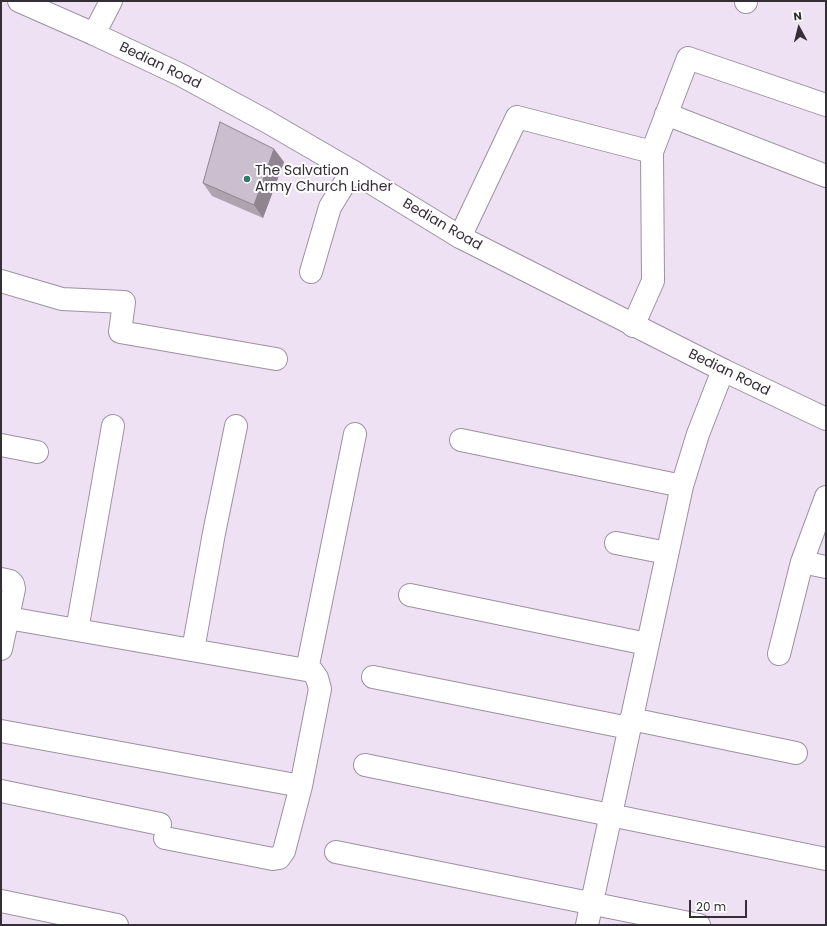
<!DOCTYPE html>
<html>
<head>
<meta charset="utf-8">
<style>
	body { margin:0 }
	#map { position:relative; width:827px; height:926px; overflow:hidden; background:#eee1f3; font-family:Poppins,sans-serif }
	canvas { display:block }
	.frame { position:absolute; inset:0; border:2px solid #342f36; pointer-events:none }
	.north { position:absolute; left:779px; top:8px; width:40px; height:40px; -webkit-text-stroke:3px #fff; paint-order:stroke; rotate:353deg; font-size:11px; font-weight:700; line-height:16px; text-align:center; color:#342f36 }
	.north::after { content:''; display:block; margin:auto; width:14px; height:18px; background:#342f36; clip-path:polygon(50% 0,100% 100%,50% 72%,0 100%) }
	.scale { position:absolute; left:689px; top:900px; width:58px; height:18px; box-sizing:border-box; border:2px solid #342f36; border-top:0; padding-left:5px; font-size:12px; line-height:14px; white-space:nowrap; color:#342f36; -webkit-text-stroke:3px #fff; paint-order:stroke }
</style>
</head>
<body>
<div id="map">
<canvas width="827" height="926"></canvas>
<div class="frame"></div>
<div class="north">N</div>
<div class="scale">20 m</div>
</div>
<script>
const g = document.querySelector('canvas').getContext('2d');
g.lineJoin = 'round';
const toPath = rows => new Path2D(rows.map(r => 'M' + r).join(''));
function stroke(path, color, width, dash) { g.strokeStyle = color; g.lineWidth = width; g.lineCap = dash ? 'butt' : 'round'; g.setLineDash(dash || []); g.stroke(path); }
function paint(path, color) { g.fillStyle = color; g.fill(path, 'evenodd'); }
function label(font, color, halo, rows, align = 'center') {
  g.font = font + ' Poppins,sans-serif'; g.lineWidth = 4; g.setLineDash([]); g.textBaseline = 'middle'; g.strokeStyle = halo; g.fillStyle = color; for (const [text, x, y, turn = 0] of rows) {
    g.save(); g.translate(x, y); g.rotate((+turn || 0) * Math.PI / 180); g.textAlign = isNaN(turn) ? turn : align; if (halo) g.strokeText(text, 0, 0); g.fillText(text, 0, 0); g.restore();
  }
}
const minor = toPath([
	[746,2,746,1],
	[94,34,111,1],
	[666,114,826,176],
	[652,152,688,58,826,105],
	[460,237,517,117,652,152,653,281,633,326],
	[311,272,330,207,352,171],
	[1,281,62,299,124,302,120,332,276,359],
	[461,440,682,486],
	[1,445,37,452],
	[616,543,667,553],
	[802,562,826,567],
	[1,579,10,581,13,584,14,589,1,649],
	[410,595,647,644],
	[8,618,312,671,317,678,320,689,301,786,284,851,279,858,273,859,165,838],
	[77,630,113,426],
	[193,650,214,533,236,426],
	[779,654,802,562,826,497],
	[307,670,355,434],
	[373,677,629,728],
	[631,719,796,753],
	[1,731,301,786],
	[365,765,826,859],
	[1,791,160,824],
	[336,852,699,925],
	[1,901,117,925],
	[587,925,682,486,698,434,723,370]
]);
const major = toPath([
	[19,1,94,34,181,75,266,121,352,171,460,237,723,370,826,419]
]);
stroke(minor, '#9d91a1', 24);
stroke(major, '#9d91a1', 24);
stroke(minor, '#fff', 22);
stroke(major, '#fff', 22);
paint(toPath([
	[274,149,284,162,263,218,212,196,203,183]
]), '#afa3b2');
paint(toPath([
	[274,149,284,162,263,218,254,205]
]), '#8e8591');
const building = toPath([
	[220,122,274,149,254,205,203,183,220,122]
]);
paint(building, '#cbbecf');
stroke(building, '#8e8591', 1);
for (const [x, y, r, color] of [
	[247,179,4,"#35796d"]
]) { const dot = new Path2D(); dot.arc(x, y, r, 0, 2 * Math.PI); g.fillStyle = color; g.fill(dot); stroke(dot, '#fff', 1.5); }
label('14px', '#342f36', '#fff', [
	["Bedian Road",160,66,26],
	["Bedian Road",442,225,30],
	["Bedian Road",729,373,26]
]);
label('14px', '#342f36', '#fff', [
	["The Salvation",255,171],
	["Army Church Lidher",255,187]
], 'left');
</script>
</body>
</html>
